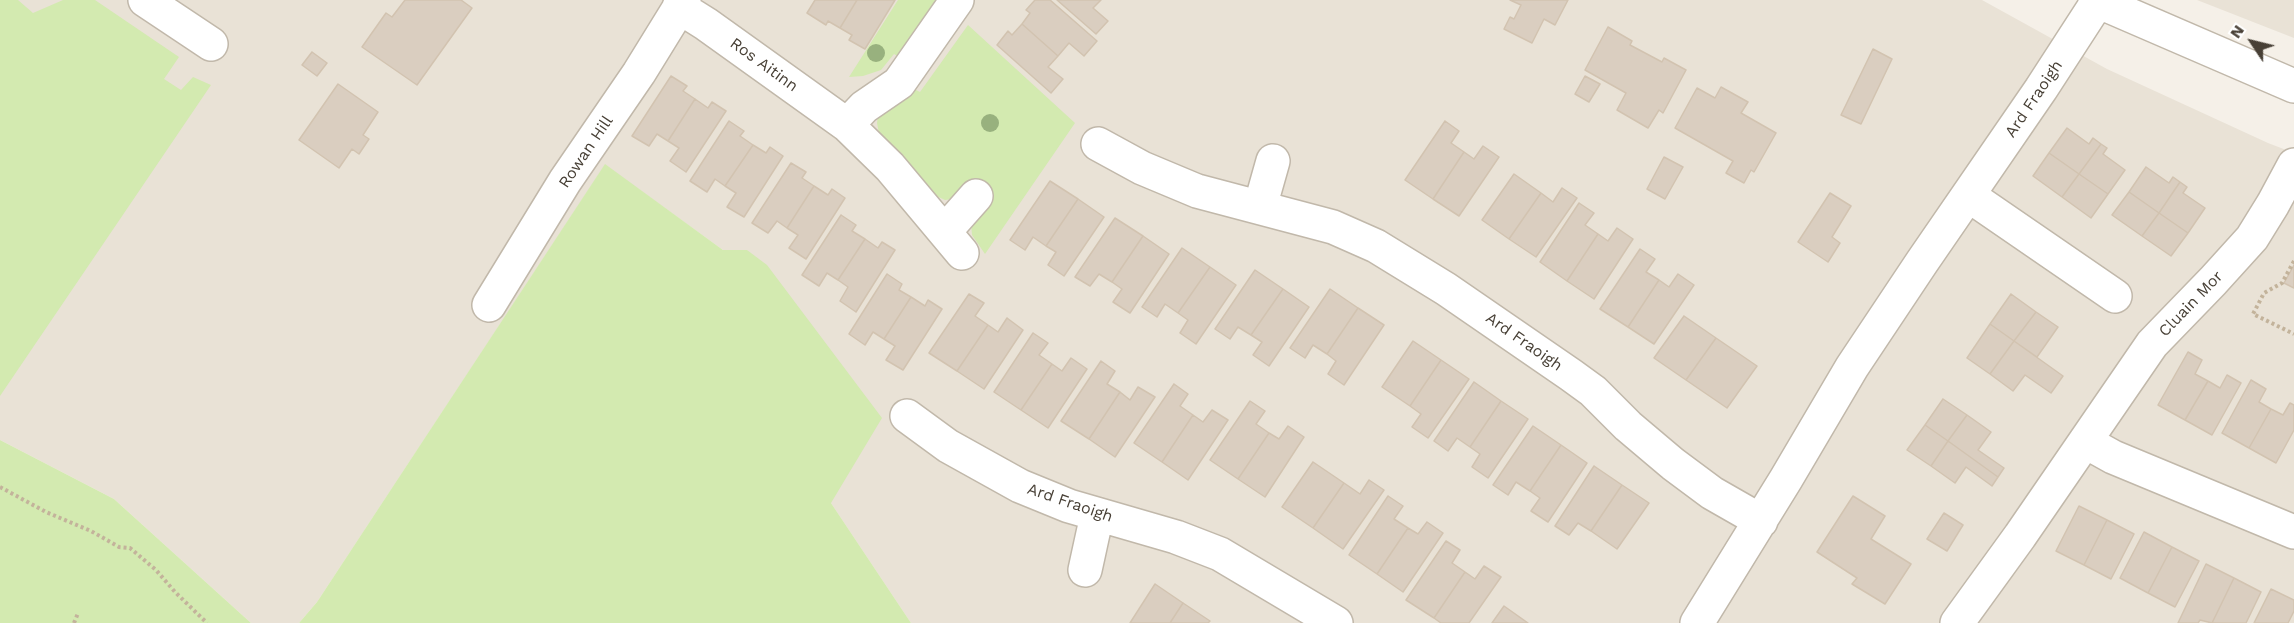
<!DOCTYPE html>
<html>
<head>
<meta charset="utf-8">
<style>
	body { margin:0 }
	#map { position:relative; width:2294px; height:623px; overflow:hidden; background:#f5f0e8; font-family:"Work Sans",sans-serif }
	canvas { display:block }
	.north { position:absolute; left:2222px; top:12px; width:60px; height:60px; -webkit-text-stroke:4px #fff; paint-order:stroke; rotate:305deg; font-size:16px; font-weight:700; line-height:24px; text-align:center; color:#484036 }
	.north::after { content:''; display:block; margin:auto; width:21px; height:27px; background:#484036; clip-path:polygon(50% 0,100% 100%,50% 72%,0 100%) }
</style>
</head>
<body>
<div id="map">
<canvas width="2294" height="623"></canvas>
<div class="north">N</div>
</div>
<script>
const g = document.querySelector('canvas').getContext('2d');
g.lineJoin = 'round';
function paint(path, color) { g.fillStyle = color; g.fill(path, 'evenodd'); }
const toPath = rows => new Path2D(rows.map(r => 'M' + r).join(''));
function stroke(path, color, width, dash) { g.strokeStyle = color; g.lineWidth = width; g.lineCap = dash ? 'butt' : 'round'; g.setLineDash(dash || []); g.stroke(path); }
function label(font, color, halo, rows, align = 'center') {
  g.font = font + ' "Work Sans",sans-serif'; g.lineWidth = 4.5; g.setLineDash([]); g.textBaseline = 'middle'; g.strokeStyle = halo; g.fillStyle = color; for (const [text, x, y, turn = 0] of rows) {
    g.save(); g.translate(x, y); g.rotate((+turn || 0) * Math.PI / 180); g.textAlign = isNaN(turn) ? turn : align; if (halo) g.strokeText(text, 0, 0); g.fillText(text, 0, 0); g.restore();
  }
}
paint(toPath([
	[0,0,1982,0,2107,69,2268,143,2294,153,2294,623,911,623,831,503,747,250,723,250,605,165,317,602,299,623,251,623,114,499,0,440],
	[2197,0,2294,0,2294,38]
]), '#e9e2d6');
paint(toPath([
	[0,0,18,0,33,13,63,0,95,0,179,57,164,79,181,90,193,77,211,85,0,396],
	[898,0,943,0,902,59,894,54,881,70,863,76,849,77],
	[968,25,1075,123,985,254,972,235,971,223,952,199,945,200,932,194,880,138,877,123,878,116,912,88,920,92],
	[605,164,723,250,747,250,767,265,882,418,831,503,911,623,299,623,317,602],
	[0,440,114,499,251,623,0,623]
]), '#d3eab0');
const building = toPath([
	[405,0,461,0,472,8,417,85,362,47,386,13,392,17,405,0],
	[815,0,857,0,840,28,828,21,826,25,807,13,815,0],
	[857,0,895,0,865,49,849,40,852,35,840,28,857,0],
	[1035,0,1050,0,1097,41,1084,56,1069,43,1058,56,1022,24,1030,13,1026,10,1035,0],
	[1057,0,1101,0,1093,8,1108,21,1096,34,1057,0],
	[1510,0,1568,0,1555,25,1544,19,1532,43,1504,29,1510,17,1514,19,1521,5,1510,0],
	[1022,24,1058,56,1048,67,1063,79,1051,93,997,45,1008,31,1012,35,1022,24],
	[1608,27,1632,41,1630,45,1662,62,1664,58,1686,70,1663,113,1659,110,1648,128,1617,110,1626,93,1585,70,1608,27],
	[1873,49,1892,59,1861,124,1841,115,1873,49],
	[312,52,327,63,317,76,302,65,312,52],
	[671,76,687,86,683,91,695,99,668,141,657,134,649,146,632,136,671,76],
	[1585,76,1600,84,1589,102,1575,94,1585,76],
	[338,84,378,112,363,135,369,139,359,154,352,149,339,168,299,140,338,84],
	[1721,87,1748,102,1741,113,1776,133,1754,172,1751,170,1744,183,1726,173,1733,161,1675,128,1697,88,1715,98,1721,87],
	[695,99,708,108,712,102,726,111,686,172,670,161,679,148,668,141,695,99],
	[729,121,744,131,740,136,753,145,725,186,715,179,707,192,690,181,729,121],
	[1445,121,1459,131,1451,143,1464,152,1433,199,1405,180,1445,121],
	[2067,128,2089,144,2093,138,2101,144,2079,174,2049,153,2067,128],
	[2101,144,2107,148,2103,154,2125,170,2108,194,2079,174,2101,144],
	[753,145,766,153,770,147,783,156,744,217,727,207,736,193,725,186,753,145],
	[1483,146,1499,157,1459,216,1433,199,1464,152,1474,159,1483,146],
	[2049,153,2079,174,2062,197,2033,176,2049,153],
	[1664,157,1683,167,1665,199,1647,189,1664,157],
	[791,163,806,172,802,178,814,186,787,228,777,221,768,233,752,223,791,163],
	[2146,167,2169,183,2173,177,2180,182,2159,213,2129,192,2146,167],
	[1514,174,1541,193,1509,239,1482,220,1514,174],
	[2079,174,2108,194,2091,218,2062,197,2079,174],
	[1050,181,1078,199,1046,246,1033,237,1025,250,1010,240,1050,181],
	[2180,182,2187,187,2183,193,2205,208,2188,233,2159,213,2180,182],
	[814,186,828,195,832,189,845,198,806,259,789,248,798,235,787,228,814,186],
	[1562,188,1577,198,1536,257,1509,239,1541,193,1553,202,1562,188],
	[2129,192,2159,213,2142,236,2112,215,2129,192],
	[1830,193,1851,206,1832,237,1840,243,1828,262,1798,242,1830,193],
	[1078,199,1104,217,1064,276,1048,265,1056,252,1046,246,1078,199],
	[1579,203,1594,213,1585,225,1598,234,1567,281,1540,262,1579,203],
	[2159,213,2188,233,2171,256,2142,236,2159,213],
	[841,215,856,225,852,231,865,239,838,280,827,273,819,286,802,275,841,215],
	[1115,218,1143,236,1112,282,1099,274,1090,286,1075,277,1115,218],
	[1617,228,1633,239,1594,299,1567,281,1598,234,1608,241,1617,228],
	[1143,236,1169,254,1130,313,1113,302,1122,289,1112,282,1143,236],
	[865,239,878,248,882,242,895,250,856,312,840,301,848,287,838,280,865,239],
	[1182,248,1210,267,1178,313,1165,304,1157,317,1142,307,1182,248],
	[1640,249,1655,259,1646,272,1659,280,1628,327,1600,309,1640,249],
	[2294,265,2294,288,2284,283,2294,265],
	[1210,267,1236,285,1196,344,1180,333,1188,320,1178,313,1210,267],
	[1255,270,1283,289,1251,335,1238,327,1230,339,1215,329,1255,270],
	[887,274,902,284,899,290,911,297,884,339,873,332,865,345,849,334,887,274],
	[1678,274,1694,285,1654,344,1628,327,1659,280,1669,287,1678,274],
	[1283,289,1309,307,1269,366,1253,355,1262,342,1251,335,1283,289],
	[1330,289,1358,308,1327,354,1313,345,1305,358,1290,348,1330,289],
	[969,294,984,303,975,316,988,325,957,371,929,353,969,294],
	[2011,294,2036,312,2014,341,1990,324,2011,294],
	[911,297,925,306,928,300,942,309,903,370,886,360,895,346,884,339,911,297],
	[1358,308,1384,325,1344,385,1328,374,1336,361,1327,354,1358,308],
	[2036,312,2058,327,2037,357,2014,341,2036,312],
	[1684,316,1716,338,1686,380,1654,358,1684,316],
	[1007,318,1023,330,984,389,957,371,988,325,998,332,1007,318],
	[1990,324,2014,341,1990,374,1967,358,1990,324],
	[1033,333,1048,343,1039,355,1052,364,1021,410,994,392,1033,333],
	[1716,338,1757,366,1727,408,1686,380,1716,338],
	[1413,341,1441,360,1410,406,1382,387,1413,341],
	[2014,341,2063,376,2051,393,2025,375,2013,391,1990,374,2014,341],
	[2188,352,2202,360,2195,374,2208,381,2185,420,2158,405,2188,352],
	[1071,358,1087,369,1048,428,1021,410,1052,364,1062,371,1071,358],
	[1441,360,1469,379,1428,438,1412,427,1421,414,1410,406,1441,360],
	[1101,361,1115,371,1107,384,1120,392,1089,439,1061,421,1101,361],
	[2227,375,2241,383,2212,435,2185,420,2208,381,2220,388,2227,375],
	[2251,380,2266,389,2259,402,2271,409,2249,448,2222,433,2251,380],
	[1474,382,1501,401,1470,447,1457,438,1448,451,1434,441,1474,382],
	[1174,384,1188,394,1180,406,1193,415,1162,462,1134,443,1174,384],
	[1138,387,1155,397,1115,457,1089,439,1120,392,1130,400,1138,387],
	[1943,399,1967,415,1948,441,1925,425,1943,399],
	[1250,401,1265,411,1256,424,1269,433,1238,479,1210,460,1250,401],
	[1501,401,1528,419,1488,478,1472,467,1480,454,1470,447,1501,401],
	[2290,403,2294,405,2294,430,2276,463,2249,448,2271,409,2283,415,2290,403],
	[1212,410,1228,420,1188,480,1162,462,1193,415,1203,422,1212,410],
	[1967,415,1991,432,1978,450,2004,468,1998,477,1948,441,1967,415],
	[1925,425,1948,441,1931,466,1907,450,1925,425],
	[1288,426,1304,437,1265,497,1238,479,1269,433,1279,439,1288,426],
	[1533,426,1561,445,1530,491,1516,482,1508,495,1493,485,1533,426],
	[1948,441,1998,477,1992,486,1966,467,1955,483,1931,466,1948,441],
	[1561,445,1587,463,1548,522,1531,511,1540,498,1530,491,1561,445],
	[1313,462,1344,483,1313,528,1282,507,1313,462],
	[1594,466,1622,485,1591,531,1578,523,1569,535,1555,526,1594,466],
	[1369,480,1384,490,1343,549,1313,528,1344,483,1360,494,1369,480],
	[1622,485,1649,503,1617,549,1591,531,1622,485],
	[1388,496,1403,506,1394,519,1408,528,1377,574,1349,555,1388,496],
	[1853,496,1885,516,1871,539,1911,564,1885,604,1852,584,1857,578,1817,552,1853,496],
	[2079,506,2107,520,2084,565,2056,551,2079,506],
	[1944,513,1963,525,1947,551,1927,539,1944,513],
	[2107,520,2134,534,2111,579,2084,565,2107,520],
	[1427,522,1443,533,1403,592,1377,574,1408,528,1418,534,1427,522],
	[2144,532,2172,547,2148,593,2120,578,2144,532],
	[1446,541,1460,550,1452,563,1465,572,1434,618,1406,600,1446,541],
	[2172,547,2199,561,2175,607,2148,593,2172,547],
	[2206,564,2234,578,2212,623,2200,620,2198,623,2178,623,2206,564],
	[1484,566,1501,577,1469,623,1441,623,1434,618,1465,572,1475,579,1484,566],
	[2234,578,2261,592,2246,623,2212,623,2234,578],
	[1155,584,1183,603,1170,623,1130,623,1155,584],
	[2271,589,2294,600,2294,611,2288,623,2254,623,2271,589],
	[1183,603,1210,621,1208,623,1170,623,1183,603],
	[1504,606,1528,623,1492,623,1504,606]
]);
paint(building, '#dacec0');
stroke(building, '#d2c3b0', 1.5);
const minor = toPath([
	[145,0,211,44],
	[2095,0,2294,86],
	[679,7,706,24,847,125,890,167,962,253],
	[847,125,864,107,899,83,957,0],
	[1098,144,1142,168,1197,191,1333,227,1376,246,1446,289,1571,375,1593,391,1628,426,1673,464,1712,493,1761,521],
	[1968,195,2115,296],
	[1260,207,1273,161],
	[945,231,976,196],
	[489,305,565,181,639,73,684,0],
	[907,416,948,446,1020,486,1069,506,1176,537,1220,554,1336,623],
	[2086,442,2113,457,2294,532],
	[1085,570,1097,515],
	[1697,623,1786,479,1852,367,1922,262,2041,89,2098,1],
	[1957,623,2020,536,2152,344,2213,281,2252,238,2273,204,2294,165]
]);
stroke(minor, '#c1b8aa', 36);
stroke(toPath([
	[2294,261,2282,283,2264,293,2253,314,2294,334],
	[0,487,46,512,91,531,119,547,130,548,156,570,175,592,207,623],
	[74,623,78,613]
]), '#c3b39b', 4, [3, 3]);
stroke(minor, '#fff', 33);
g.fillStyle = '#98b17e';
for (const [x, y] of [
	[876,53],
	[990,123]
]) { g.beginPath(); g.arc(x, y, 9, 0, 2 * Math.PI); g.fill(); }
label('16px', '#484036', '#fff', [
	["Ros Aitinn",764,65,36],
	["Ard Fraoigh",2034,99,-56],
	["Rowan Hill",586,152,-56],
	["Cluain Mor",2191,304,-46],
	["Ard Fraoigh",1524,342,35],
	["Ard Fraoigh",1070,503,19]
]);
</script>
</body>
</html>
